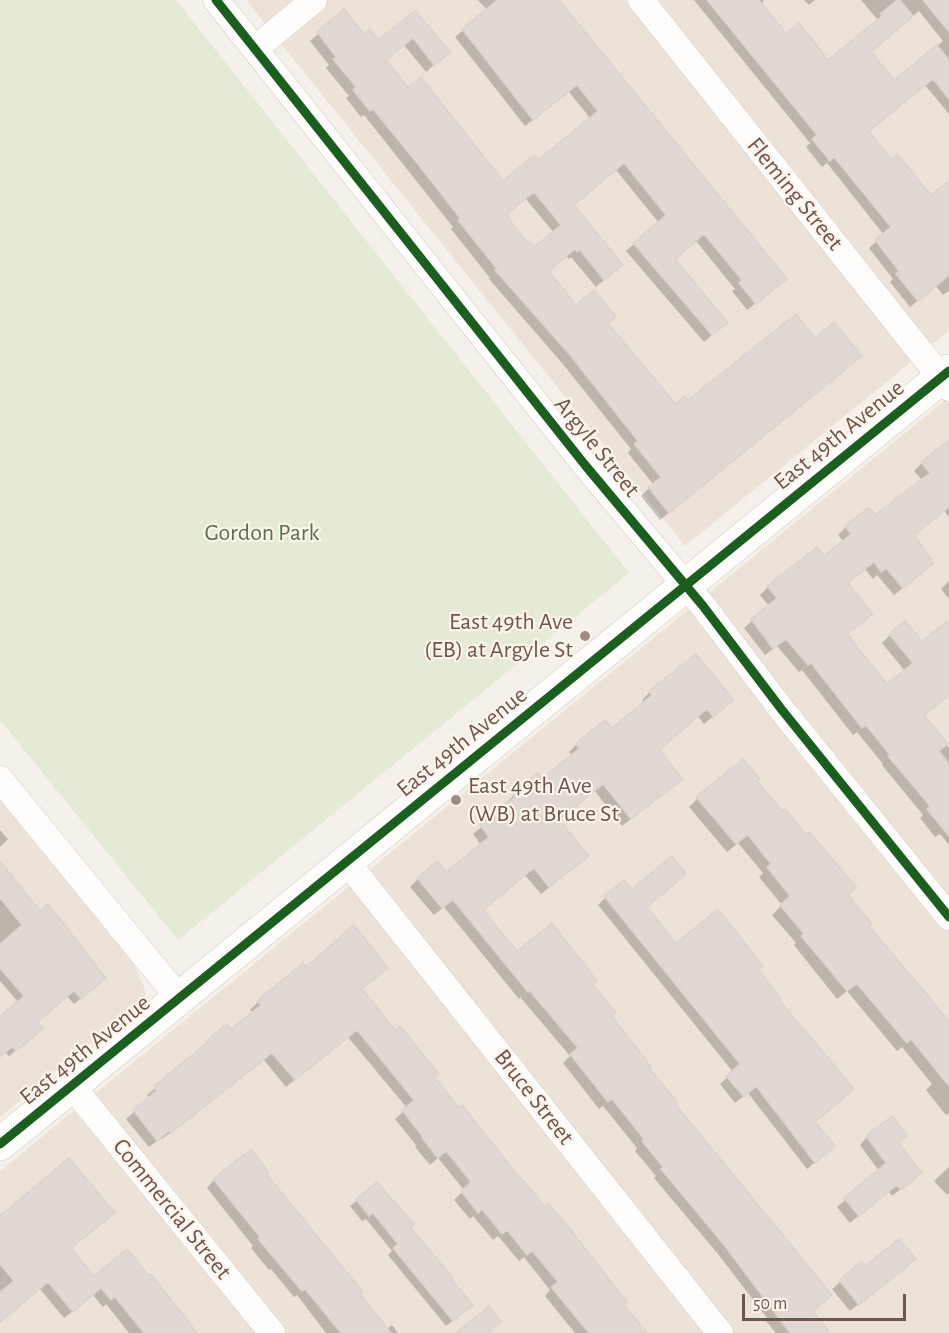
<!DOCTYPE html>
<html>
<head>
<meta charset="utf-8">
<style>
	body { margin:0 }
	#map { position:relative; width:949px; height:1333px; overflow:hidden; background:#f5f0ea; font-family:"Alegreya Sans",sans-serif }
	canvas { display:block }
	.scale { position:absolute; left:742px; top:1294px; width:164px; height:27px; box-sizing:border-box; border:3px solid #6f564e; border-top:0; padding-left:8px; font-size:18px; line-height:21px; white-space:nowrap; color:#6f564e; -webkit-text-stroke:4px #fdf4ec; paint-order:stroke }
</style>
</head>
<body>
<div id="map">
<canvas width="949" height="1333"></canvas>
<div class="scale">50 m</div>
</div>
<script>
const g = document.querySelector('canvas').getContext('2d');
g.lineJoin = 'round';
function paint(path, color) { g.fillStyle = color; g.fill(path, 'evenodd'); }
const toPath = rows => new Path2D(rows.map(r => 'M' + r).join(''));
function stroke(path, color, width, dash) { g.strokeStyle = color; g.lineWidth = width; g.lineCap = dash ? 'butt' : 'round'; g.setLineDash(dash || []); g.stroke(path); }
function label(font, color, halo, rows, align = 'center') {
  g.font = font + ' "Alegreya Sans",sans-serif'; g.lineWidth = 4.5; g.setLineDash([]); g.textBaseline = 'middle'; g.strokeStyle = halo; g.fillStyle = color; for (const [text, x, y, turn = 0] of rows) {
    g.save(); g.translate(x, y); g.rotate((+turn || 0) * Math.PI / 180); g.textAlign = isNaN(turn) ? turn : align; if (halo) g.strokeText(text, 0, 0); g.fillText(text, 0, 0); g.restore();
  }
}
paint(toPath([
	[246,0,949,0,949,331,685,546],
	[949,397,949,1333,0,1333,0,1171],
	[0,796,134,964,146,992,144,998,140,1003,0,1117]
]), '#ede2d8');
paint(toPath([
	[0,0,176,0,629,573,178,940,0,720]
]), '#e4ead6');
paint(toPath([
	[478,0,557,0,777,286,747,310,732,291,735,289,696,241,674,260,726,323,704,342,626,251,659,223,616,170,572,206,621,265,596,287,571,257,569,259,566,256,547,271,576,307,607,325,675,406,688,402,815,340,860,356,660,520,641,496,653,484,628,453,631,449,562,363,489,279,490,278,451,229,453,227,364,115,361,117,346,98,349,96,326,68,329,65,310,41,344,12,364,36,378,42,415,13,441,59,426,72,404,45,385,61,408,89,503,183,537,162,591,119,569,92,525,126,455,37,487,10],
	[526,199,554,233,534,249,528,246,504,216],
	[694,0,764,0,761,5,786,35,828,62,875,23,874,22,877,19,861,0,949,0,949,114,925,85,867,132,891,161,931,197,949,184,949,291,943,295,936,286,910,307,890,282,893,279,869,248,884,235,827,163,822,167,806,147,810,143],
	[919,11,943,41,894,82,870,52],
	[804,0,815,0,809,5],
	[949,452,949,517,944,511,913,536,925,571,894,595,877,575,873,579,865,569,847,584,863,621,846,635,886,687,905,671,882,643,890,635,921,643,949,621,949,695,923,716,949,748,949,845,940,834,935,837,920,818,923,815,882,765,883,764,857,732,853,735,802,670,799,672,777,646,765,655,744,628,769,606,760,595,768,587,823,558,844,542,838,535,846,527,875,517,922,480,914,471,922,463],
	[949,581,949,599,941,589],
	[650,692,723,708,704,724,698,716,657,750,681,779,622,826,594,790,557,820,587,856,541,894,525,875,482,911,517,953,592,985,610,1016,674,1105,811,1312,828,1333,776,1333,765,1320,767,1318,718,1254,654,1178,656,1176,635,1151,637,1148,603,1106,599,1109,563,1063,570,1056,520,997,519,999,444,907,434,915,410,887,418,879,445,874,481,845,473,834,507,806,505,804,513,796,542,781,572,756,569,752,576,745,583,755,645,703,642,700],
	[755,781,846,896,867,926,949,1023,949,1113,946,1115,926,1090,932,1084,902,1047,897,1051,847,991,837,999,794,945,796,943,772,915,782,905,759,877,763,873,738,843,727,852,689,807,698,798],
	[0,830,8,839,0,847],
	[0,891,98,984,74,1004,67,996,35,1022,35,1035,9,1056,5,1052,0,1057,0,1018,18,1002,0,981],
	[606,897,645,907,676,945,756,970,826,1153,807,1169,748,1093,735,1103,720,1084,733,1072,598,905],
	[306,969,360,990,646,1333,575,1333,545,1296,550,1290,524,1257,519,1261,498,1236,493,1240,473,1216,470,1219,454,1200,464,1190,438,1158,430,1165,415,1147,416,1145,395,1119,407,1108,348,1037,286,1087,264,1060,162,1139,161,1138,149,1147,126,1119,150,1098,147,1095,201,1050,208,1041,231,1031,253,1013,250,1010,258,1002],
	[905,1136,897,1144,912,1180,892,1196,888,1191,850,1223,837,1207,879,1171,860,1145,867,1137],
	[949,1167,949,1193,947,1195,934,1181],
	[265,1175,387,1329,392,1325,398,1333,326,1333,297,1295,294,1297,271,1269,269,1270,251,1248,253,1246,207,1188,214,1180],
	[377,1184,449,1279,464,1311,446,1326,388,1255,392,1251,366,1219,362,1221,350,1206],
	[3,1212,4,1214,105,1220,70,1249,94,1278,196,1333,129,1333,106,1304,103,1307,93,1295,64,1318,40,1289,0,1321,0,1215],
	[862,1263,866,1267,906,1267,850,1311,832,1289]
]), '#0003');
const building = toPath([
	[497,0,559,0,787,279,756,304,739,283,742,280,704,234,675,259,728,323,712,335,633,243,666,215,624,163,574,205,623,265,604,280,580,250,577,252,575,249,549,271,576,305,594,290,616,317,608,324,676,404,685,396,688,400,796,314,815,338,834,322,862,356,669,513,648,487,661,477,634,444,638,441,570,355,495,270,497,269,458,220,460,218,417,163,373,109,370,111,353,90,356,87,333,59,336,57,317,32,344,9,364,34,370,29,378,40,415,11,451,52,434,65,413,38,386,60,408,87,421,77,503,181,534,155,538,160,598,111,577,85,533,120,462,29,497,0],
	[534,192,561,225,534,247,530,242,528,244,506,215,534,192],
	[707,0,759,0,786,33,799,23,828,60,882,16,880,14,897,0,900,0,913,16,871,52,894,80,937,45,949,60,949,99,933,79,869,131,891,159,897,154,931,195,949,181,949,275,918,301,896,274,899,271,875,240,891,227,834,157,830,161,812,139,817,135,707,0],
	[923,0,949,0,949,32,923,0],
	[949,440,949,507,914,535,934,563,903,588,886,568,881,572,874,562,848,583,873,614,847,634,887,684,913,663,889,634,905,621,922,641,949,620,949,695,924,715,948,744,939,751,949,764,949,836,927,809,930,806,888,756,890,755,866,725,862,728,811,663,808,665,786,639,773,649,751,619,777,598,767,586,817,547,824,556,851,534,845,526,869,507,875,515,930,473,921,462,949,440],
	[696,654,734,700,713,717,707,709,659,750,683,779,631,819,603,784,559,820,589,856,549,887,534,868,483,910,517,951,552,923,597,981,593,985,616,1013,612,1016,651,1067,649,1068,678,1103,676,1105,832,1295,813,1311,830,1333,790,1333,725,1246,661,1169,663,1167,642,1141,644,1139,612,1099,608,1102,570,1054,578,1048,529,990,528,992,453,900,442,908,417,878,437,861,446,872,489,837,480,825,515,797,512,795,538,773,542,778,580,748,576,743,605,720,612,728,652,695,649,691,696,654],
	[743,759,760,779,757,781,782,811,785,809,806,835,809,832,857,888,848,895,872,924,869,926,949,1021,949,1086,911,1039,907,1043,857,984,847,991,801,936,804,934,780,905,790,896,767,867,771,864,748,835,736,844,696,797,743,759],
	[672,856,686,874,647,907,676,943,718,909,763,966,758,970,781,999,779,1000,854,1089,815,1122,835,1146,815,1163,756,1086,744,1097,726,1076,740,1064,604,896,624,880,632,889,672,856],
	[0,861,40,911,48,904,106,978,81,999,74,991,37,1022,43,1029,16,1051,12,1047,0,1057,0,1016,24,996,0,968,0,944,22,925,0,898,0,861],
	[354,925,388,968,362,989,395,1030,400,1026,439,1074,435,1078,459,1108,462,1105,523,1182,524,1181,544,1206,548,1203,570,1229,627,1302,624,1305,647,1333,589,1333,551,1287,558,1282,532,1251,527,1255,507,1230,502,1234,482,1209,478,1213,461,1191,471,1182,446,1151,438,1158,422,1138,423,1137,402,1110,414,1100,357,1030,295,1080,272,1053,171,1133,169,1131,157,1141,133,1110,157,1090,154,1086,208,1042,207,1040,227,1024,231,1029,261,1005,257,1001,303,963,306,967,354,925],
	[892,1116,907,1136,898,1143,922,1173,901,1190,897,1185,859,1216,844,1198,886,1163,866,1136,892,1116],
	[251,1149,269,1173,267,1175,363,1292,360,1294,391,1333,341,1333,305,1289,302,1291,258,1239,260,1237,213,1179,251,1149],
	[69,1158,115,1213,71,1248,94,1276,127,1249,149,1276,151,1274,197,1333,144,1333,115,1297,111,1300,101,1288,73,1312,48,1282,0,1322,0,1292,14,1281,0,1264,0,1216,69,1158],
	[377,1182,414,1224,410,1227,453,1278,451,1279,473,1305,453,1321,393,1248,398,1244,373,1213,369,1216,356,1199,377,1182],
	[899,1239,916,1259,859,1305,839,1280,862,1261,866,1265,899,1239],
	[489,1306,501,1322,488,1333,456,1333,489,1306]
]);
paint(building, '#e1d8d3');
stroke(building, '#ddd3cd', 1.5);
const street = toPath([
	[216,0,585,465,703,606,782,710,949,917],
	[641,0,949,388],
	[255,49,314,0],
	[0,779,179,998],
	[347,862,720,1333],
	[72,1086,272,1333]
]);
const secondary = toPath([
	[0,1144,949,371]
]);
stroke(street, '#d4cdc8', 27);
stroke(secondary, '#d4ccc6', 34);
stroke(street, '#fefdfc', 26);
stroke(secondary, '#fefdfc', 33);
stroke(toPath([
	[216,0,585,465,703,606,782,710,949,917],
	[0,1144,949,371]
]), '#1b5e20', 9);
for (const [x, y, r, color] of [
	[585,636,6,"#9e8c85"],
	[456,800,6,"#9e8c85"]
]) { const dot = new Path2D(); dot.arc(x, y, r, 0, 2 * Math.PI); g.fillStyle = color; g.fill(dot); stroke(dot, '#fdf4ec', 2); }
label('24px', '#6f564e', '#fdf4ec', [
	["Fleming Street",795,194,51],
	["East 49th Avenue",839,435,-39],
	["Argyle Street",597,447,51],
	["East 49th Avenue",462,742,-39],
	["East 49th Avenue",85,1050,-39],
	["Bruce Street",534,1097,52],
	["Commercial Street",172,1209,51]
]);
label('24px', '#597348', '#fdf4ec', [
	["Gordon Park",262,533]
]);
label('24px', '#6f564e', '#fdf4ec', [
	["East 49th Ave",573,622],
	["(EB) at Argyle St",573,650],
	["East 49th Ave",468,786,"left"],
	["(WB) at Bruce St",468,814,"left"]
], 'right');
</script>
</body>
</html>
